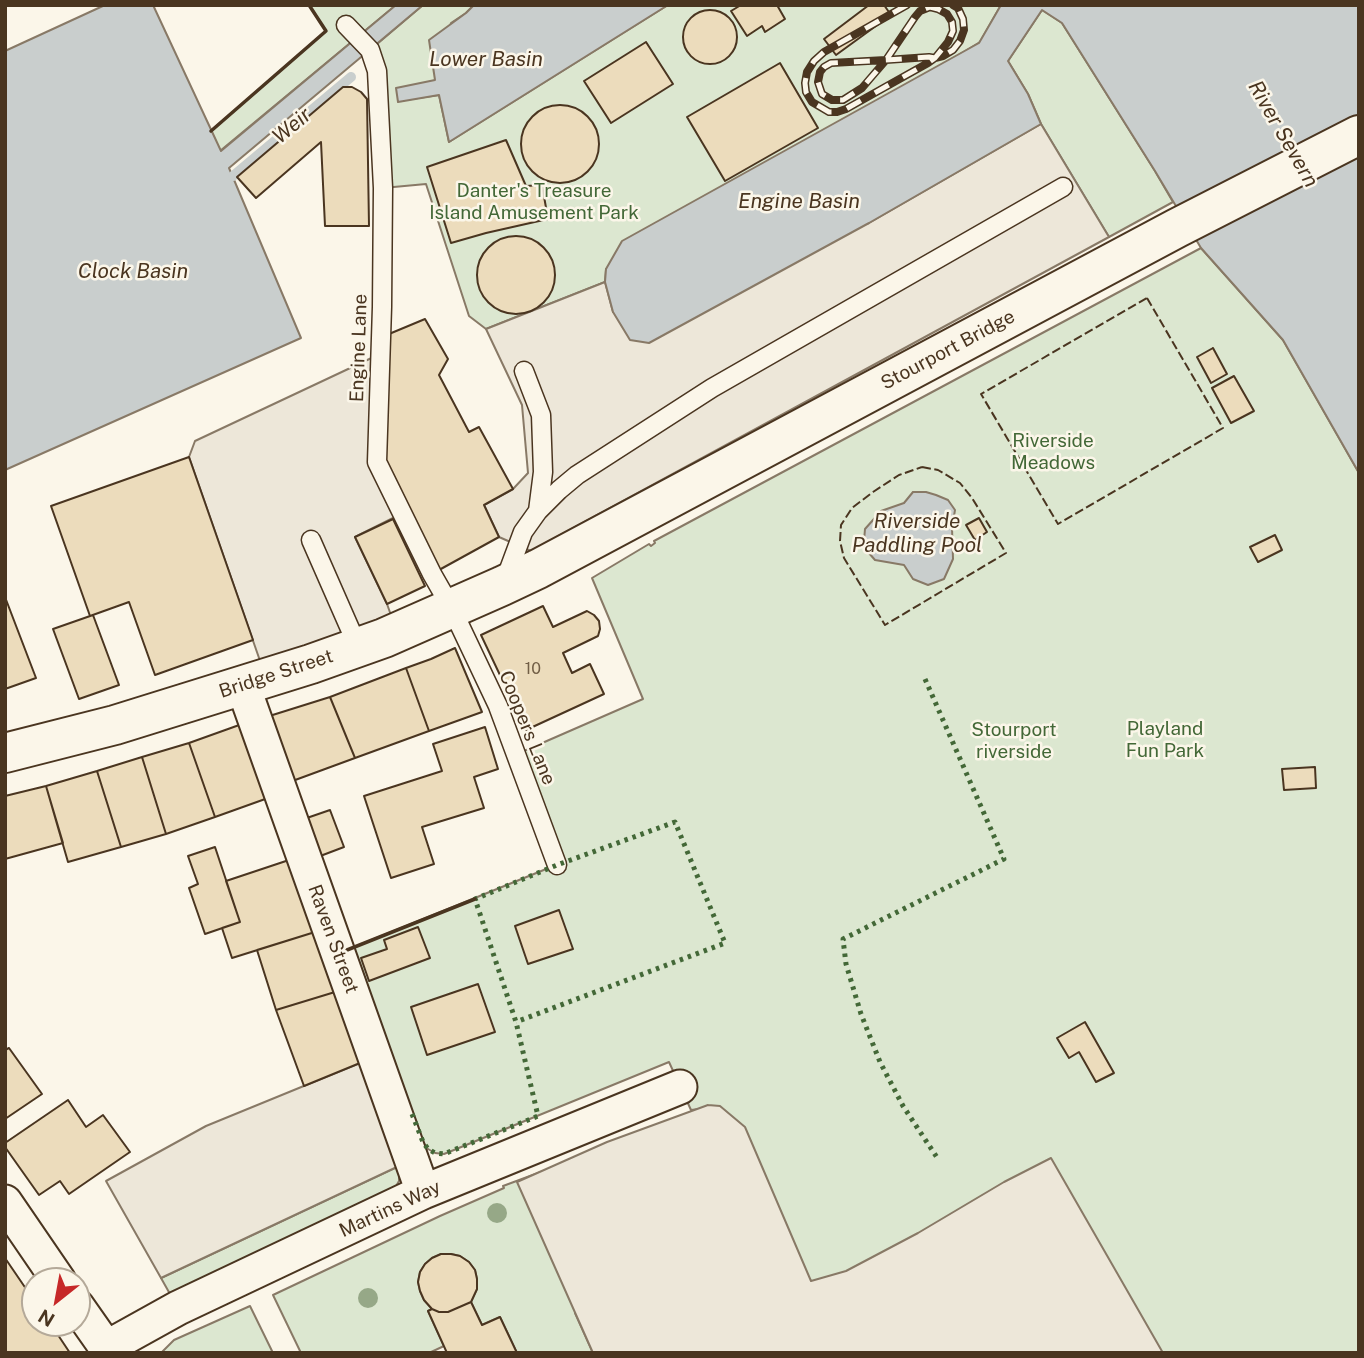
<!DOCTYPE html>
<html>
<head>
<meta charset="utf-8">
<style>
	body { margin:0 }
	#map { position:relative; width:1364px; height:1358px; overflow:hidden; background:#fbf6e9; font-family:"Public Sans",sans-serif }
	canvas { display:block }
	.frame { position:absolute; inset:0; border:7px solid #4a3520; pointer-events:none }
	.north { position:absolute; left:21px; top:1267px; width:70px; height:70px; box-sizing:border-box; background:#fbf6e9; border:2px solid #b4a999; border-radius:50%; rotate:211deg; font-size:19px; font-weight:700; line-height:28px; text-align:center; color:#4a3520 }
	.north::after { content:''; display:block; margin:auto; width:24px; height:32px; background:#c62828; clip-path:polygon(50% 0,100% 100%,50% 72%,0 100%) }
</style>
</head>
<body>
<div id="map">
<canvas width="1364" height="1358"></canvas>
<div class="frame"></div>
<div class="north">N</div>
</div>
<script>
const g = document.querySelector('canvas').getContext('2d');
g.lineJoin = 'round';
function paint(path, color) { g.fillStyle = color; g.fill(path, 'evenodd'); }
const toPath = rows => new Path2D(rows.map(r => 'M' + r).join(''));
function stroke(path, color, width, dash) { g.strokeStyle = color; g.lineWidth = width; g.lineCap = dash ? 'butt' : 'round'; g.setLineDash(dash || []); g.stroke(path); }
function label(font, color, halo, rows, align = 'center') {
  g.font = font + ' "Public Sans",sans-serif'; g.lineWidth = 5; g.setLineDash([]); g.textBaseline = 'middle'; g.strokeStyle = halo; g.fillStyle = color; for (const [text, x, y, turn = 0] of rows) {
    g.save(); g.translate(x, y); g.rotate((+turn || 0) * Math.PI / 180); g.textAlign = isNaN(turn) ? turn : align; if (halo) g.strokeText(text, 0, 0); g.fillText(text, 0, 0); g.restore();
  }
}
const green = toPath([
	[309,5,396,5,220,151,211,131,326,31,309,5],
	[423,5,474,5,466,13,451,23,436,80,398,101,439,95,449,142,668,5,1001,5,980,42,606,269,605,282,486,329,469,316,426,184,383,188,370,50,423,5],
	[1042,10,1062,23,1155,171,1173,202,1109,237,1041,124,1028,94,1008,61,1042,10],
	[1201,248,1283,340,1359,473,1359,1353,600,1353,575,1313,593,1353,517,1353,500,1317,482,1325,471,1302,477,1289,477,1279,475,1270,469,1262,460,1256,451,1254,441,1254,432,1258,425,1264,420,1272,418,1282,420,1291,424,1300,432,1309,428,1311,444,1346,429,1353,301,1353,273,1295,440,1216,504,1188,503,1186,716,1107,691,1110,669,1062,449,1152,444,1154,435,1153,428,1149,423,1142,347,950,556,865,517,754,643,699,592,578,649,544,651,546,655,543,654,541,1201,248],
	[399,1166,399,1181,395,1188,170,1294,161,1278,399,1166],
	[250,1306,273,1353,161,1353,174,1340,250,1306]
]);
paint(green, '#dce7d0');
stroke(green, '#887966', 2);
const parking = toPath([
	[1041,124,1109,237,531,551,499,537,484,505,513,489,528,473,522,405,486,329,605,282,613,312,869,223,1041,124],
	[380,354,401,514,355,537,387,604,397,632,266,678,189,457,195,441,380,354],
	[360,1063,399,1166,161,1278,106,1181,206,1126,360,1063],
	[708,1105,720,1106,745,1127,811,1281,846,1271,918,1233,1004,1182,1051,1158,1163,1353,593,1353,517,1182,607,1142,708,1105]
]);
paint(parking, '#ede7d9');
stroke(parking, '#887966', 2);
const water = toPath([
	[105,5,153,5,221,151,396,5,423,5,229,168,301,338,5,470,5,51,105,5],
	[474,5,668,5,449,142,439,95,398,102,396,88,435,80,429,40,466,13,474,5],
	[1001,5,1359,5,1359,473,1283,340,1201,248,1155,171,1062,23,1042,10,1008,61,1028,94,1041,124,869,223,649,343,630,340,613,312,605,282,606,269,622,241,979,43,1001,5],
	[913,492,926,492,936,495,948,500,955,510,952,528,953,559,944,579,928,585,913,579,904,565,875,560,868,552,864,541,865,529,881,511,904,503,913,492]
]);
paint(water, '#c9cecd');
stroke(water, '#887966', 2);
stroke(toPath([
	[233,176,351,77]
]), '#c9cecd', 10);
const building = toPath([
	[741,5,777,5,785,19,765,32,762,26,747,36,731,11,741,5],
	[869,5,884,5,891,15,836,55,824,39,869,5],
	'683 37a27 27 0 1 1 54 0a27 27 0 1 1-54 0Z',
	[646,42,673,84,611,123,584,81,646,42],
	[780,63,818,128,725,181,687,117,780,63],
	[343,87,352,87,361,92,367,99,369,226,325,226,321,142,256,198,237,177,343,87],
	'521 144a39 39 0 1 1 78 0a39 39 0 1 1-78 0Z',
	[506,140,526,186,542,185,548,219,486,233,451,243,427,167,506,140],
	'477 275a39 39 0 1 1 78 0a39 39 0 1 1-78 0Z',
	[425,319,448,359,439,375,469,432,479,427,513,489,484,505,499,537,439,570,383,465,389,334,425,319],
	[1213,348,1227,374,1211,383,1197,357,1213,348],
	[1234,376,1254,411,1231,423,1212,388,1234,376],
	[189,457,253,640,155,675,129,602,90,616,51,506,189,457],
	[979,518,987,532,975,540,966,525,979,518],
	[393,519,425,586,387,604,355,537,393,519],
	[1275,535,1282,550,1258,562,1250,547,1275,535],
	[5,597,36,678,5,689,5,597],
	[543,606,553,627,587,611,594,615,599,621,600,629,598,636,563,653,572,673,590,664,604,694,526,730,481,635,543,606],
	[93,615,119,685,79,699,53,629,93,615],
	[455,648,482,712,429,731,406,668,431,659,455,648],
	[406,668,429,731,355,758,330,697,406,668],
	[330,697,355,758,287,783,263,718,330,697],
	[242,724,268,798,215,817,189,743,242,724],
	[485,727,498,769,474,777,484,808,422,827,434,864,391,878,364,796,442,771,433,744,485,727],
	[189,743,215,817,166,834,142,757,189,743],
	[142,757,166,834,121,847,97,771,142,757],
	[1315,767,1316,788,1284,790,1282,769,1315,767],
	[97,771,121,847,68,862,46,786,97,771],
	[46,786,63,843,5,859,5,796,46,786],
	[330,810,344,847,315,858,301,820,330,810],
	[215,847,240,922,205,934,189,888,198,884,188,856,215,847],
	[289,860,315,932,232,958,222,928,240,922,226,881,289,860],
	[559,910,573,949,528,964,515,926,559,910],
	[418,927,430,958,369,981,361,958,387,949,384,940,418,927],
	[315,932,335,992,276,1010,257,950,315,932],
	[478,984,495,1032,427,1055,411,1007,478,984],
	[335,992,360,1063,304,1086,276,1010,335,992],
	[1085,1022,1114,1073,1096,1082,1079,1052,1069,1058,1057,1038,1085,1022],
	[9,1048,42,1094,5,1119,5,1050,9,1048],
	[68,1100,86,1127,103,1115,130,1152,69,1194,60,1181,39,1195,5,1147,5,1143,68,1100],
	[441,1254,451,1254,460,1256,469,1262,475,1270,477,1279,477,1289,471,1302,448,1312,439,1312,432,1309,424,1300,420,1291,418,1282,420,1272,425,1264,432,1258,441,1254],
	[5,1258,35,1302,35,1323,50,1323,70,1353,5,1353,5,1258],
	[471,1302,482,1325,500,1317,517,1353,447,1353,428,1311,432,1309,439,1312,448,1312,471,1302]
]);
paint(building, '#ecdcbc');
stroke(building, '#4a3520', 2);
const service = toPath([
	[346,25,370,50,377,71,383,188,382,307,377,462,432,574,452,609,498,706,557,865],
	[524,371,541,415,543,472,538,511],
	[311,540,358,647],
	[504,583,523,532,538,511,559,490,577,475,712,388,1063,187]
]);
const minor = toPath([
	[243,686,423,1192],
	[5,1202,59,1281],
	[77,1306,110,1353],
	[106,1348,178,1308,423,1192,680,1087]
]);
const primary = toPath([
	[5,753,115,725,311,664,384,638,502,586,538,569,1177,228,1359,135]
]);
stroke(service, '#4a3520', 21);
stroke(minor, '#4a3520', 37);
stroke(primary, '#4a3520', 42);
stroke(service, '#fbf6e9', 18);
stroke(minor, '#fbf6e9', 33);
stroke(primary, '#fbf6e9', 38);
const rail = toPath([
	[907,5,824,52,814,61,807,72,805,83,806,92,812,102,829,112,837,112,846,109,928,63,935,58,948,42,953,31,952,22,947,14,938,9,930,7,920,11,915,17,886,60,862,88,843,100,832,100,822,94,818,82,820,72,824,67,831,63,886,60,929,57,935,58,943,56,953,50,960,41,964,30,963,19,958,8,953,5]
]);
stroke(rail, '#4a3520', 8);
stroke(rail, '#fbf6e9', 5, [16]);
stroke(toPath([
	[925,679,1004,859,843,939,846,964,861,1014,880,1062,903,1106,938,1159],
	[412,1114,423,1142,428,1149,435,1153,444,1154,538,1116,516,1022,475,899,557,865,675,822,725,943,516,1022]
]), '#436837', 5, [3.5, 5]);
stroke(toPath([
	[1147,298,1223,428,1058,524,981,394,1147,298],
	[922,467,938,470,960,483,972,498,1006,553,885,625,844,558,840,541,841,525,852,508,873,492,899,475,922,467]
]), '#4a3520', 2, [9, 3.5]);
stroke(toPath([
	[211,131,326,31,309,5],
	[347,950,475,899]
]), '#4a3520', 3.5);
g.fillStyle = '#96a887';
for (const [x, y] of [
	[497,1213],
	[368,1298]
]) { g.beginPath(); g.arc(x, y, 10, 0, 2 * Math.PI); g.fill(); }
label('16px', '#725f47', null, [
	["10",533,669]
]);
label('19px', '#436837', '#fbf6e9', [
	["Danter's Treasure",534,191],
	["Island Amusement Park",534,213],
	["Riverside",1053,441],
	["Meadows",1053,463],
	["Playland",1165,729],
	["Fun Park",1165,751],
	["Stourport",1014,730],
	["riverside",1014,752]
]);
label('19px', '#4a3520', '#fbf6e9', [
	["Engine Lane",359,348,-88],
	["Stourport Bridge",948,350,-28],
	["Bridge Street",276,674,-18],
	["Coopers Lane",527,728,68],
	["Raven Street",333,939,70],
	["Martins Way",390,1209,-25]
]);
label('italic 21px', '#4a3520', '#fbf6e9', [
	["Lower Basin",486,60],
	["Weir",292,126,-40],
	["River Severn",1283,134,60],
	["Engine Basin",799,202],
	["Clock Basin",133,272],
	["Riverside",917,522],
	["Paddling Pool",917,546]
]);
</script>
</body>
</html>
